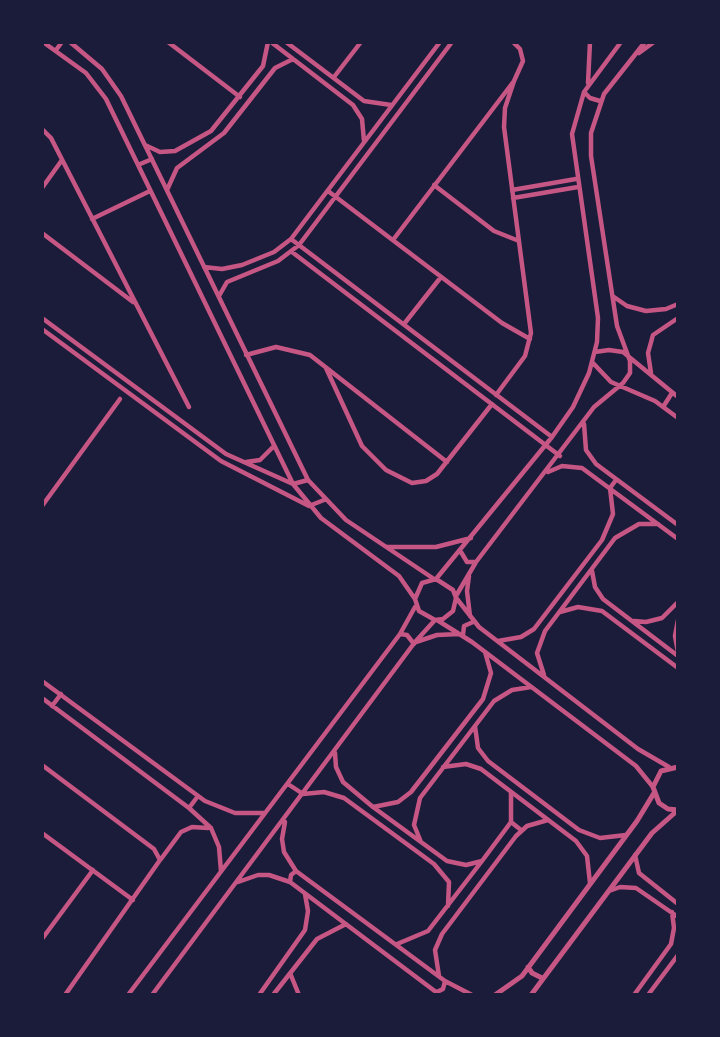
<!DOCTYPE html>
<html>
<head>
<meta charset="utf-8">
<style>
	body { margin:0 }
	#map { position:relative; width:720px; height:1037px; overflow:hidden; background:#1b1b3a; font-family:"Public Sans",sans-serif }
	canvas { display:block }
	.frame { position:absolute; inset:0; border:44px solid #1b1b3a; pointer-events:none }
</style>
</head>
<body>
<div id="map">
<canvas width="720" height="1037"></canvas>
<div class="frame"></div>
</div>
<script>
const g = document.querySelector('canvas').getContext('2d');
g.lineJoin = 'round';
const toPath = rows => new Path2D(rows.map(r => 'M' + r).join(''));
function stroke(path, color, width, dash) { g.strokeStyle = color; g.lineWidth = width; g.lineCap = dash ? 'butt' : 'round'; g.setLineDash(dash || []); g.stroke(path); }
stroke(toPath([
	[43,42,86,73,106,99,293,484,321,518,399,576,415,599],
	[70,42,102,69,121,96,308,480,346,520,434,579],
	[168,42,240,97],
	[271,42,353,105,362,119,364,141],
	[286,42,364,101,391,105],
	[56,50,62,42],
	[639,53,654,42],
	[334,77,361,42],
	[588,83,590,42],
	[584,92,590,98,600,101],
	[42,129,51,138,189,407],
	[145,145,160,152,175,151,211,131,263,66,268,42],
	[138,165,152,159],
	[434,185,494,231,519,241],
	[42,188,62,160],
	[167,190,177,168,224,133,275,68,293,59],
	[512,190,576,179],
	[328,191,502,323,530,339],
	[513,198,578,187],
	[92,219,150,191],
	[42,233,133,302],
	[291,239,552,437],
	[393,240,514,81,523,61,520,49,513,42],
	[292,252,560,456],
	[204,267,222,269,242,265,274,252,291,239,440,42],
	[219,296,227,282,278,261,299,245,452,42],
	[614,297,627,306,646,311,666,309,678,304],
	[42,318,226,454,293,484,308,480],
	[404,324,441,277],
	[42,329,221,461,309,506,324,500],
	[595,352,609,350,623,352,678,397],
	[246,355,276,347,310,355,447,462],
	[593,363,611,382,655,401,678,418],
	[326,368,362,446,386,470,412,483,426,481,437,474,492,404],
	[651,373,648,353,653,335,678,318],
	[496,395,525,356,531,333,504,127,505,108,514,81],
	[663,407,672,393],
	[584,424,586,450,596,464,678,525],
	[246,462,260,460,273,447],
	[548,472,562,466,582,468,678,539],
	[42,506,120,399],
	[387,547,436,547,471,538],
	[461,552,467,562,476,562],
	[592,571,595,587,603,599,678,656],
	[469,576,467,591,470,616],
	[436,579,552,437,573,407,589,373,597,342,598,318,572,134,584,92,621,42],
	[456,596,476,562,594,407,623,383,630,373,630,361,617,326,591,156,591,133,604,94,645,42],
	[457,599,479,627,638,749,669,767],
	[560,612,578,607,602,611,678,668],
	[437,620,472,642,636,766,653,787],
	[678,620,675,636,678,652],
	[634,621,646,622,662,618,678,602],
	[400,634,407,635,414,644],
	[463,635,464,626,473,622],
	[498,641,521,637,534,629,602,540,613,514,610,488,616,480],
	[416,642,437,635,459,634],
	[544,675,537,653,545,631,615,538,639,524,658,524],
	[42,681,205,801,235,813,265,813],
	[42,698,189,808,211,828,219,847,221,871],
	[52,706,61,694],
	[475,726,478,748,488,761,579,830,600,838,626,835],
	[335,753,336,767,343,782,373,807,447,861,466,865,482,861],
	[42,765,154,849,160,860,65,995],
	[443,767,466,764,481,769,576,841,587,856,590,883],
	[288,784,303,794,324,792,344,798,434,864,449,882,448,906],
	[373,807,398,802,411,792,483,699,491,673,485,652],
	[189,808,198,796],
	[285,822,282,839,284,852,296,871,445,981,472,995],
	[511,822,521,830],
	[42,833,133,900],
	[421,842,414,825,420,798,494,701,512,690,531,687],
	[635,855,639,873,678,904],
	[161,859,181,832,192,827,208,828],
	[238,882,258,875,269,875,290,882,440,995],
	[290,882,291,875,296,871],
	[609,891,620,887,636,888,678,917],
	[42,939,93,870],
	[397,944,428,931,482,861,511,822,511,793],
	[290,973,299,995],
	[439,976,435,950,442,934,516,836,527,826,548,820],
	[437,992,443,989,445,981],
	[128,995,400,634,415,607],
	[152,995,415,642,435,620,443,619,453,611,456,598,453,590,436,579,422,583,415,599,419,611,435,620],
	[259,995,305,930,308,911,305,894],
	[273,995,317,939,346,924],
	[634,995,671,944,674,928,672,912],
	[648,995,678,955]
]), '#c65784', 4.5);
stroke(toPath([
	[678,767,661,771,653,787,659,803,668,809,678,810],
	[528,967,532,973,542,978],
	[495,995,522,976,637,821,654,793],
	[531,995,652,833,678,810]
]), '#c65784', 5);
</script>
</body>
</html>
